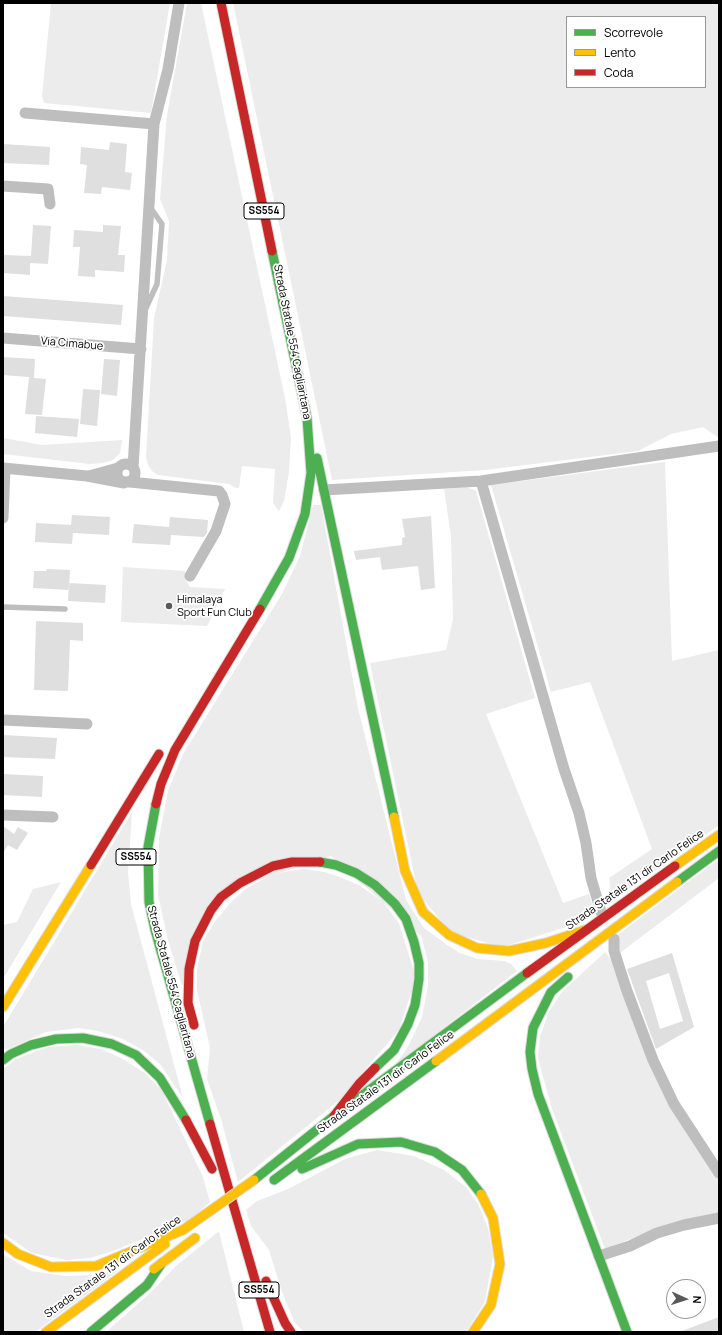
<!DOCTYPE html>
<html>
<head>
<meta charset="utf-8">
<style>
	body { margin:0 }
	#map { position:relative; width:722px; height:1335px; overflow:hidden; background:#fff; font-family:Manrope,sans-serif }
	canvas { display:block }
	.frame { position:absolute; inset:0; border:4px solid #000; pointer-events:none }
	.legend { position:absolute; left:566px; top:16px; width:140px; height:72px; box-sizing:border-box; background:#fff; border:1px solid #999; margin:0; padding:5px 7px; list-style:none; font-size:12px; color:#000 }
	.legend li { display:flex; align-items:center; gap:8px; height:20px }
	.legend b { width:20px; border:1px solid #999 }
	.north { position:absolute; left:666px; top:1279px; width:40px; height:40px; box-sizing:border-box; background:#fff; border:1px solid #999; border-radius:50%; rotate:93deg; font-size:11px; font-weight:700; line-height:16px; text-align:center; color:#000 }
	.north::after { content:''; display:block; margin:auto; width:14px; height:18px; background:#595959; clip-path:polygon(50% 0,100% 100%,50% 72%,0 100%) }
</style>
</head>
<body>
<div id="map">
<canvas width="722" height="1335"></canvas>
<div class="frame"></div>
<ul class="legend">
<li><b style="height:5px;background:#4caf50"></b>Scorrevole</li>
<li><b style="height:5px;background:#ffc107"></b>Lento</li>
<li><b style="height:5px;background:#c62828"></b>Coda</li>
</ul>
<div class="north">N</div>
</div>
<script>
const g = document.querySelector('canvas').getContext('2d');
g.lineJoin = 'round';
function paint(path, color) { g.fillStyle = color; g.fill(path, 'evenodd'); }
const toPath = rows => new Path2D(rows.map(r => 'M' + r).join(''));
function stroke(path, color, width, dash) { g.strokeStyle = color; g.lineWidth = width; g.lineCap = dash ? 'butt' : 'round'; g.setLineDash(dash || []); g.stroke(path); }
function label(font, color, halo, rows, align = 'center') {
  g.font = font + ' Manrope,sans-serif'; g.lineWidth = 3.5; g.setLineDash([]); g.textBaseline = 'middle'; g.strokeStyle = halo; g.fillStyle = color; for (const [text, x, y, turn = 0] of rows) {
    g.save(); g.translate(x, y); g.rotate((+turn || 0) * Math.PI / 180); g.textAlign = isNaN(turn) ? turn : align; if (halo) g.strokeText(text, 0, 0); g.fillText(text, 0, 0); g.restore();
  }
}
paint(toPath([
	[51,3,170,3,151,113,44,103,42,96],
	[187,3,201,3,286,403,291,438,289,472,284,501,279,511,273,503,275,469,242,466,239,488,236,488,229,484,158,475,153,472,148,465,146,457,154,318,167,260,169,221,160,199,167,115],
	[233,3,719,3,719,438,703,427,671,434,638,451,485,470,332,480],
	[567,17,705,17,705,87,567,87],
	[3,438,42,445,122,440,120,453,113,460,103,463,90,464,3,454],
	[665,462,672,661,719,650,719,825,612,901,609,878,652,849,590,682,551,692,491,485],
	[467,487,476,491,535,698,486,714,563,903,589,894,595,914,579,923,503,947,451,933,418,893,370,663,446,650,453,619,451,536,444,489],
	[313,505,321,505,358,708,406,900,424,928,447,945,460,953,478,959,504,961,511,964,517,971,395,1065,409,1045,422,1017,428,986,428,962,421,936,331,856,219,893,182,986,168,940,158,895,159,838,168,791,183,754,282,594,300,556],
	[123,567,185,571,185,579,190,587,225,589,207,626,121,622],
	[132,812,128,872,131,904,183,1098,160,1064,144,1051,123,1039,98,1031,78,1028,46,1032,3,1051,3,1027],
	[719,859,719,878,620,953,616,936],
	[304,869,325,872,337,876,359,885,383,902,399,923,416,978,399,1030,338,1101,238,1182,221,1119,207,1079,210,1048,197,990,197,969,203,941,216,920,232,901,247,888,267,877,284,872],
	[61,882,3,979,3,925,17,922,33,889],
	[605,952,612,961,650,1065,719,1180,719,1216,661,1227,605,1249,552,1109,538,1058,540,1036,549,1012,561,993],
	[77,1045,101,1049,123,1059,145,1073,162,1091,203,1177,210,1202,191,1219,113,1251,90,1258,67,1260,32,1253,3,1233,3,1069,16,1059,48,1047],
	[377,1150,414,1156,444,1170,466,1187,478,1204,488,1228,493,1256,485,1302,466,1332,304,1332,295,1323,282,1292,269,1250,251,1226,246,1210,257,1201,288,1189,345,1159],
	[219,1231,244,1332,106,1332,150,1293,176,1266],
	[3,1254,31,1271,65,1276,94,1275,119,1270,35,1332,3,1332]
]), '#ececec');
paint(toPath([
	[110,142,127,144,125,172,132,173,130,190,102,187,101,194,84,193,87,165,80,164,81,147,109,150],
	[3,144,50,147,49,165,3,163],
	[33,225,51,226,48,264,30,263,30,275,3,273,3,255,31,256],
	[103,225,121,226,118,255,125,255,124,272,95,270,95,277,78,276,80,247,73,247,74,230,103,232],
	[3,296,123,305,121,325,3,316],
	[3,357,35,359,34,378,46,379,42,415,25,414,29,377,3,375],
	[104,359,120,360,117,396,101,394],
	[83,389,100,390,97,426,80,424],
	[36,416,79,419,77,437,35,433],
	[72,515,110,517,109,535,73,533,72,544,35,542,36,523,71,525],
	[431,516,435,588,421,590,418,566,382,570,380,557,356,560,354,551,402,545,402,538,405,537,402,519],
	[170,517,208,520,207,533,204,537,171,535,170,545,132,543,134,524,169,527],
	[47,569,70,570,69,590,33,588,34,571,46,571],
	[69,583,106,585,105,603,68,601],
	[36,621,83,623,83,641,70,640,68,691,34,690],
	[3,735,57,738,55,759,3,757],
	[3,774,43,776,42,797,3,795],
	[3,826,14,834,18,827,28,833,17,850,8,845,3,853],
	[672,953,694,1027,656,1049,627,969],
	[669,973,683,1021,660,1029,646,981],
	[719,1317,719,1332,682,1332,682,1331]
]), '#dfdfdf');
const fast = toPath([
	[317,458,394,817],
	[260,609,289,558,305,514,311,473,307,418,272,251],
	[156,804,148,847,149,902,155,930,210,1124],
	[320,862,336,865,356,873,375,885,395,904,406,919,414,942,419,963,419,979,415,1005,408,1024,394,1050,375,1068],
	[677,882,719,851],
	[568,977,551,992,533,1028,530,1052,532,1069,538,1094,627,1332],
	[3,1060,11,1054,31,1045,56,1039,83,1038,112,1044,136,1055,160,1078,186,1120],
	[302,1169,358,1144,401,1142,435,1152,462,1170,481,1194],
	[254,1180,334,1116,527,973],
	[274,1180,436,1061],
	[91,1332,147,1285,162,1263]
]);
const slow = toPath([
	[394,817,405,871,423,912,449,935,477,948,509,951,546,943,585,930],
	[675,866,719,835],
	[3,1007,91,865],
	[436,1061,677,882],
	[3,1243,18,1254,51,1267,96,1266,183,1230],
	[154,1269,195,1238],
	[46,1332,165,1244],
	[473,1332,491,1305,500,1264,493,1218,481,1194]
]);
const jam = toPath([
	[221,3,272,251],
	[156,804,161,784,175,750,260,609],
	[91,865,159,754],
	[527,973,675,866],
	[194,1025,188,1003,189,969,195,941,211,910,221,897,240,883,273,866,292,862,320,862],
	[334,1116,359,1084,375,1068],
	[186,1120,212,1169],
	[210,1124,270,1332],
	[266,1281,285,1323,291,1332]
]);
stroke(fast, '#dbdbdb', 11);
stroke(slow, '#dbdbdb', 11);
stroke(jam, '#dbdbdb', 11);
stroke(toPath([
	[146,308,157,284,162,224,150,207],
	[3,607,65,609]
]), '#bebebe', 5.5);
stroke(toPath([
	[25,113,154,124],
	[3,186,48,189,50,204],
	[3,338,141,349],
	'117 473a9 9 0 1 1 18 0a9 9 0 1 1-18 0Z',
	[133,467,154,124,168,69,179,3],
	[3,468,87,476,124,483],
	[89,476,118,468],
	[481,481,564,769,579,813,586,843,591,878,601,912],
	[130,482,219,491,222,495,225,504,216,531,190,576],
	[324,490,481,481,719,446],
	[3,518,5,469],
	[3,720,87,724],
	[3,815,53,817],
	[614,939,614,951,627,991,653,1060,674,1104,719,1173],
	[599,1256,630,1246,657,1233,684,1225,719,1218]
]), '#bebebe', 11);
stroke(fast, '#4caf50', 9);
stroke(slow, '#ffc107', 9);
stroke(jam, '#c62828', 9);
const slowBridge = toPath([
	[183,1230,254,1180]
]);
stroke(slowBridge, '#dbdbdb', 11, []);
stroke(slowBridge, '#ffc107', 9);
for (const [x, y, r, color] of [
	[169,606,4,"#595959"]
]) { const dot = new Path2D(); dot.arc(x, y, r, 0, 2 * Math.PI); g.fillStyle = color; g.fill(dot); stroke(dot, '#fff', 1.5); }
for (const [x, y, w] of [
	[264,211,40],
	[136,857,40],
	[259,1290,40]
]) { const box = new Path2D(); box.roundRect(x - w / 2, y - 8, w, 16, 3); g.fillStyle = '#fff'; g.fill(box); stroke(box, '#000', 1); }
label('bold 10px', '#000', null, [
	["SS554",264,211],
	["SS554",136,857],
	["SS554",259,1290]
]);
label('11px', '#000', '#fff', [
	["Strada Statale 554 Cagliaritana",292,342,79],
	["Via Cimabue",72,344,5],
	["Strada Statale 131 dir Carlo Felice",635,880,-35],
	["Strada Statale 554 Cagliaritana",171,982,75],
	["Strada Statale 131 dir Carlo Felice",386,1082,-36],
	["Strada Statale 131 dir Carlo Felice",113,1267,-36]
]);
label('11px', '#000', '#fff', [
	["Himalaya",177,600],
	["Sport Fun Club",177,613]
], 'left');
</script>
</body>
</html>
